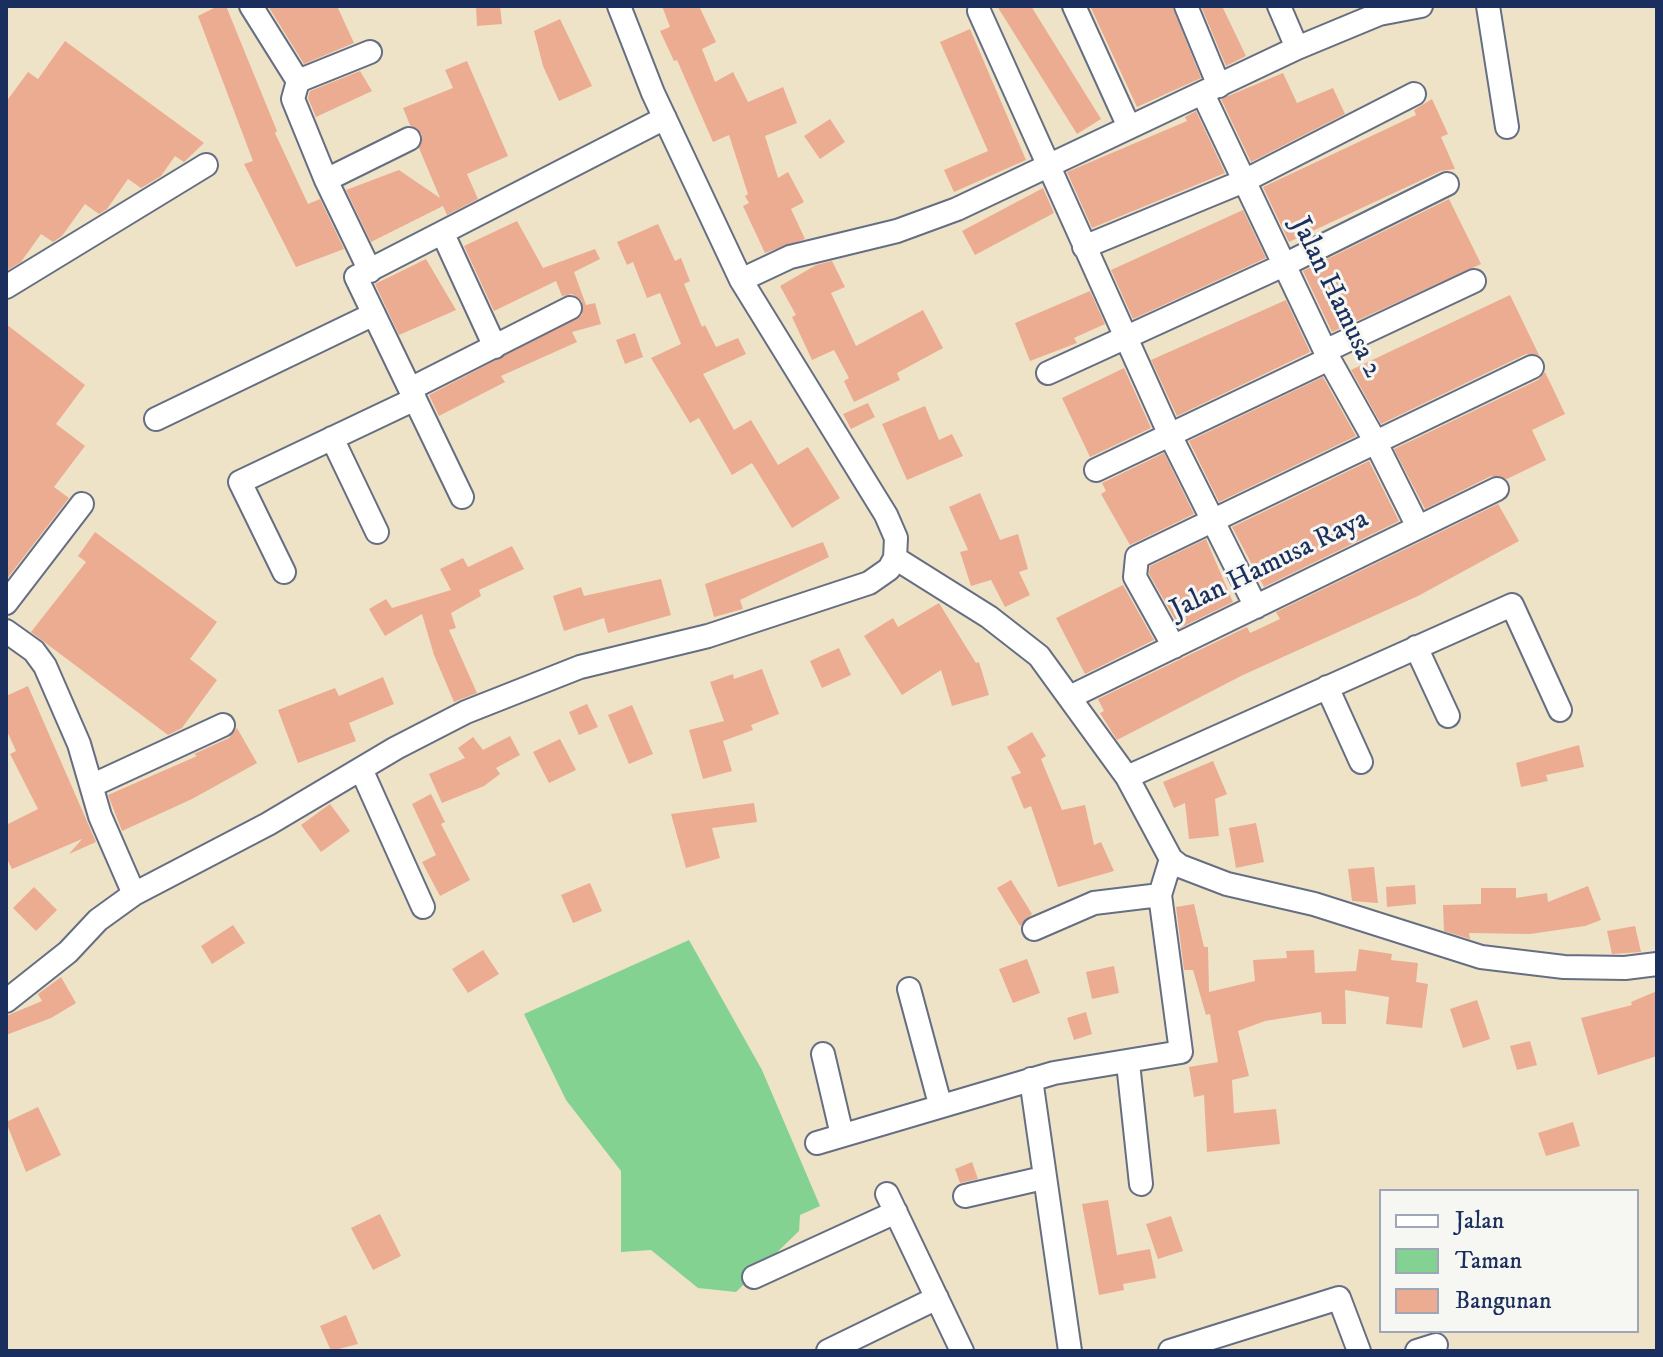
<!DOCTYPE html>
<html>
<head>
<meta charset="utf-8">
<style>
	body { margin:0 }
	#map { position:relative; width:1663px; height:1357px; overflow:hidden; background:#eee3c7; font-family:"IM FELL DW Pica",serif }
	canvas { display:block }
	.frame { position:absolute; inset:0; border:8px solid #1b2f5e; pointer-events:none }
	.legend { position:absolute; left:1379px; top:1189px; width:260px; height:144px; box-sizing:border-box; background:#f6f6f2; border:2px solid #9ea6b7; margin:0; padding:10px 14px; list-style:none; font-size:24px; color:#1b2f5e }
	.legend li { display:flex; align-items:center; gap:16px; height:40px }
	.legend b { width:40px; border:2px solid #9ea6b7 }
</style>
</head>
<body>
<div id="map">
<canvas width="1663" height="1357"></canvas>
<div class="frame"></div>
<ul class="legend">
<li><b style="height:10px;background:#fff"></b>Jalan</li>
<li><b style="height:22px;background:#83d292"></b>Taman</li>
<li><b style="height:22px;background:#ecac92"></b>Bangunan</li>
</ul>
</div>
<script>
const g = document.querySelector('canvas').getContext('2d');
g.lineJoin = 'round';
function paint(path, color) { g.fillStyle = color; g.fill(path, 'evenodd'); }
const toPath = rows => new Path2D(rows.map(r => 'M' + r).join(''));
function stroke(path, color, width, dash) { g.strokeStyle = color; g.lineWidth = width; g.lineCap = dash ? 'butt' : 'round'; g.setLineDash(dash || []); g.stroke(path); }
function label(font, color, halo, rows, align = 'center') {
  g.font = font + ' "IM FELL DW Pica",serif'; g.lineWidth = 6; g.setLineDash([]); g.textBaseline = 'middle'; g.strokeStyle = halo; g.fillStyle = color; for (const [text, x, y, turn = 0] of rows) {
    g.save(); g.translate(x, y); g.rotate((+turn || 0) * Math.PI / 180); g.textAlign = isNaN(turn) ? turn : align; if (halo) g.strokeText(text, 0, 0); g.fillText(text, 0, 0); g.restore();
  }
}
paint(toPath([
	[689,940,762,1070,820,1206,800,1215,799,1231,736,1292,698,1288,651,1250,621,1252,621,1171,566,1100,524,1014]
]), '#83d292');
paint(toPath([
	[218,6,226,6,277,131,275,133,308,204,320,199,344,249,296,267,244,164,253,161,198,16],
	[268,6,337,6,354,43,304,64],
	[476,6,500,6,502,24,477,26],
	[662,6,699,6,716,42,702,49,715,82,733,72,748,102,783,87,797,123,765,136,778,178,788,172,804,202,791,209,805,239,765,253,743,206,749,203,745,196,748,194,729,135,713,142,677,60,674,61,660,31,670,27],
	[997,6,1031,6,1101,119,1077,134],
	[1090,6,1172,6,1201,78,1137,107],
	[1201,6,1222,6,1246,56,1226,66],
	[560,19,592,86,559,101,543,66,534,31],
	[970,29,1026,160,954,192,944,170,988,151,940,42],
	[65,41,204,143,184,162,175,156,161,176,141,188,128,179,107,209,99,214,85,204,62,236,53,242,41,234,21,262,6,271,6,102,28,72,38,79],
	[467,61,508,156,467,174,478,199,447,215,443,206,371,242,346,190,399,170,440,198,419,148,422,134,410,125,403,108,453,88,445,70],
	[360,71,372,91,316,117,308,98,310,91],
	[1283,73,1297,103,1333,88,1345,114,1251,162,1221,99],
	[1432,99,1448,134,1441,137,1455,169,1441,171,1289,242,1263,187,1416,115,1414,110],
	[1196,111,1225,173,1092,228,1067,172,1187,121,1185,117],
	[830,119,845,142,820,159,804,136],
	[1043,188,1054,213,975,255,962,231],
	[1449,199,1481,264,1332,332,1303,271],
	[1243,210,1266,258,1133,319,1111,270],
	[517,221,543,268,595,249,600,259,574,272,586,305,595,303,601,324,572,332,577,342,501,376,505,382,439,416,429,395,582,315,582,301,572,294,562,296,556,281,494,311,464,246],
	[658,224,675,261,681,258,690,281,684,284,702,327,705,325,716,347,738,338,746,354,703,374,734,430,751,420,778,465,808,447,840,498,792,528,752,463,732,475,699,418,690,423,651,358,681,344,660,293,647,298,633,262,627,265,617,242],
	[426,259,456,310,399,335,375,284],
	[832,261,845,287,831,293,856,346,923,310,943,348,897,373,900,380,854,402,844,381,849,378,834,350,812,360,792,317,796,315,780,286,816,265],
	[1090,291,1105,324,1074,338,1077,343,1030,361,1015,323],
	[1510,295,1539,355,1526,354,1381,424,1351,370],
	[1286,300,1310,352,1177,416,1151,360],
	[6,324,85,385,56,424,85,446,54,487,69,498,6,580],
	[635,333,643,357,625,364,616,340],
	[1124,368,1151,428,1090,457,1062,398],
	[1545,372,1565,414,1532,430,1546,460,1507,479,1491,476,1425,509,1394,449,1538,380],
	[1323,377,1356,436,1219,502,1189,441],
	[868,403,875,417,851,429,843,414],
	[925,406,939,440,952,434,963,456,907,480,882,424],
	[1164,453,1194,514,1130,545,1101,494,1106,491,1102,483],
	[1369,461,1399,521,1264,587,1232,527],
	[980,493,1000,540,1018,534,1028,569,1019,572,1030,595,1005,607,991,580,971,586,960,552,968,550,949,507],
	[1498,504,1519,541,1418,596,1243,675,1117,740,1100,713,1104,711,1098,699,1247,627,1250,633,1280,619,1276,612],
	[95,532,217,622,190,659,217,680,182,728,168,735,31,632,86,562,78,556],
	[1206,539,1233,602,1180,628,1149,574,1150,566],
	[823,542,829,557,740,600,743,609,714,617,705,584],
	[512,546,524,569,479,590,481,596,451,613,456,628,449,630,477,693,454,702,434,655,422,614,385,636,369,609,386,599,392,608,451,590,440,569,463,558,468,567],
	[661,579,671,615,608,633,604,618,564,631,553,596,581,587,584,596],
	[1123,585,1154,640,1085,674,1056,618],
	[939,603,976,663,979,662,989,695,952,706,941,670,902,695,864,636,893,618,898,627],
	[839,648,851,675,822,688,810,661],
	[762,669,779,714,751,725,753,730,723,741,732,771,703,779,689,730,724,721,710,682,733,674,734,679],
	[383,677,394,704,349,723,356,741,298,763,278,710,335,688,339,696],
	[28,686,96,842,69,854,82,839,12,869,6,857,6,825,38,809,10,754,16,751,6,729,6,696],
	[587,704,598,727,579,735,569,712],
	[632,705,653,754,629,764,608,715],
	[237,728,257,763,192,799,122,831,108,795,197,756,194,754,229,738],
	[1032,732,1046,756,1041,759,1062,810,1085,805,1094,845,1101,842,1114,871,1058,887,1031,806,1024,809,1011,777,1021,773,1007,747],
	[510,736,520,755,496,768,500,774,484,786,442,803,429,774,465,758,458,748,473,737,483,750],
	[560,739,576,770,549,783,533,752],
	[1579,745,1584,767,1546,775,1548,781,1521,787,1516,763],
	[1213,761,1227,794,1215,799,1219,836,1189,839,1185,803,1174,808,1163,782],
	[431,794,445,822,441,824,470,880,440,896,422,862,436,855,412,804],
	[754,803,757,822,712,828,720,858,686,868,671,814],
	[330,804,350,831,321,852,301,825],
	[1256,823,1264,862,1236,868,1229,828],
	[1374,867,1378,903,1352,901,1348,869],
	[1011,880,1032,914,1020,926,997,888],
	[590,883,602,911,573,923,561,895],
	[1415,885,1416,904,1387,907,1386,887],
	[1588,886,1601,920,1585,926,1530,934,1469,933,1470,939,1444,931,1443,905,1481,904,1481,888,1516,888,1516,898,1547,893,1548,902],
	[34,887,57,910,36,931,13,908],
	[1194,904,1204,947,1208,947,1209,992,1255,981,1253,960,1287,958,1286,951,1314,950,1315,973,1356,971,1359,949,1392,954,1391,960,1418,963,1416,982,1428,984,1422,1028,1386,1024,1389,997,1345,990,1346,1024,1322,1024,1321,1012,1265,1021,1238,1031,1249,1076,1232,1080,1234,1113,1276,1109,1280,1144,1207,1152,1204,1095,1194,1097,1189,1067,1218,1062,1210,1014,1206,1015,1193,970,1184,970,1176,907],
	[233,925,245,943,212,964,201,946],
	[1635,926,1641,952,1612,954,1607,931],
	[483,950,499,974,468,993,452,969],
	[1027,959,1040,993,1013,1003,999,969],
	[1114,966,1119,993,1092,999,1086,972],
	[61,977,76,1003,51,1018,6,1035,6,1016,42,1001,38,994],
	[1657,991,1657,1056,1598,1075,1581,1018,1632,1005,1631,1002],
	[1477,1000,1490,1039,1463,1048,1450,1009],
	[1086,1012,1092,1034,1074,1040,1067,1018],
	[1530,1041,1537,1065,1517,1070,1510,1046],
	[38,1107,61,1155,26,1172,6,1122],
	[1573,1122,1580,1146,1546,1156,1538,1133],
	[972,1162,978,1179,960,1183,955,1169],
	[1108,1200,1117,1255,1150,1249,1156,1278,1123,1284,1124,1290,1099,1295,1082,1204],
	[380,1214,401,1256,373,1270,351,1228],
	[1171,1216,1183,1251,1158,1259,1146,1224],
	[346,1315,358,1344,331,1351,320,1326]
]), '#ecac92');
const minor = toPath([
	[251,6,298,81,293,99,326,180,370,271],
	[1074,6,1129,127],
	[1186,6,1219,86],
	[1279,6,1297,48],
	[1488,6,1507,127],
	[979,11,1169,433,1256,607],
	[298,81,370,52],
	[1203,94,1329,359,1375,441,1418,527],
	[326,180,409,139],
	[443,234,495,347],
	[1084,247,1244,181,1414,94],
	[741,280,790,257,897,231,957,209,1297,48,1379,14,1421,6],
	[6,287,206,165],
	[1325,351,1474,281],
	[1048,373,1284,265,1447,184],
	[410,389,570,308],
	[156,419,374,314],
	[332,438,377,532],
	[1096,470,1329,359],
	[462,497,356,277,665,118],
	[895,558,989,617,1039,656,1127,777,1171,859,1180,866,1227,884,1314,904,1481,957,1564,967,1625,968,1657,964],
	[284,572,240,482,415,399],
	[6,603,82,504],
	[6,631,34,651,45,666,79,744,100,816,134,894],
	[1174,647,1135,577,1137,557,1532,367],
	[1416,647,1448,716],
	[1327,687,1361,762],
	[1070,697,1497,489],
	[361,769,423,907],
	[1127,777,1512,605,1560,710],
	[93,785,223,725],
	[1034,929,1094,903,1160,895],
	[909,989,940,1104],
	[6,1001,68,952,98,920,134,894,268,824,396,748,466,712,580,667,708,636,869,583,889,569,895,558,896,538,886,515,741,280,653,93,619,6],
	[823,1054,842,1135],
	[1128,1063,1141,1184],
	[1031,1079,1070,1351],
	[817,1143,1054,1073,1181,1052,1160,895,1171,859],
	[887,1194,962,1351],
	[965,1196,1043,1178],
	[754,1277,896,1212],
	[828,1351,937,1298],
	[1170,1351,1339,1298,1359,1351],
	[1417,1351,1436,1345]
]);
stroke(minor, '#656e83', 26);
stroke(minor, '#fff', 22);
label('28px', '#1b2f5e', '#f6f6f2', [
	["Jalan Hamusa 2",1335,298,64],
	["Jalan Hamusa Raya",1270,566,-26]
]);
</script>
</body>
</html>
